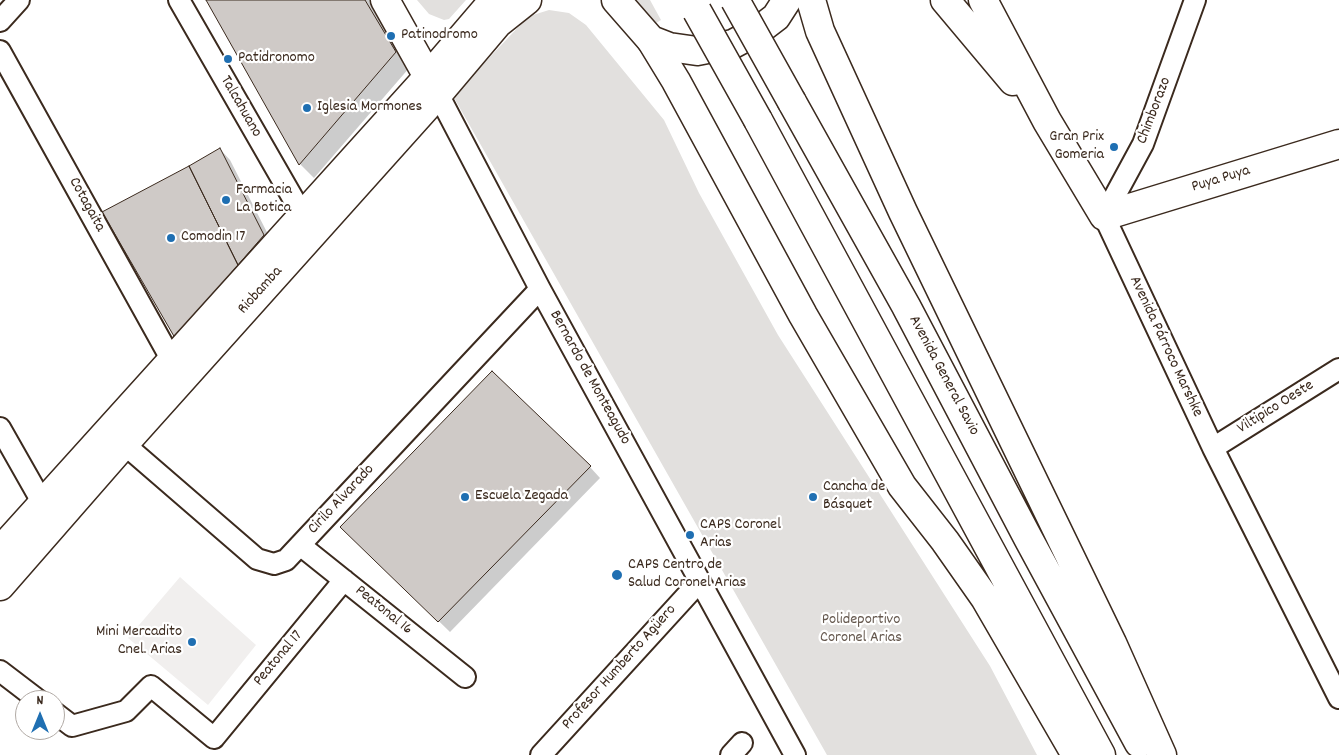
<!DOCTYPE html>
<html>
<head>
<meta charset="utf-8">
<style>
	body { margin:0 }
	#map { position:relative; width:1339px; height:755px; overflow:hidden; background:#fff; font-family:Dekko,sans-serif }
	canvas { display:block }
	.north { position:absolute; left:15px; top:690px; width:50px; height:50px; box-sizing:border-box; background:#fff; border:1px solid #b1aaa5; border-radius:50%; rotate:0deg; font-size:14px; font-weight:700; line-height:20px; text-align:center; color:#3b2a1e }
	.north::after { content:''; display:block; margin:auto; width:18px; height:22px; background:#1f6fb2; clip-path:polygon(50% 0,100% 100%,50% 72%,0 100%) }
</style>
</head>
<body>
<div id="map">
<canvas width="1339" height="755"></canvas>
<div class="north">N</div>
</div>
<script>
const g = document.querySelector('canvas').getContext('2d');
g.lineJoin = 'round';
function paint(path, color) { g.fillStyle = color; g.fill(path, 'evenodd'); }
const toPath = rows => new Path2D(rows.map(r => 'M' + r).join(''));
function stroke(path, color, width, dash) { g.strokeStyle = color; g.lineWidth = width; g.lineCap = dash ? 'butt' : 'round'; g.setLineDash(dash || []); g.stroke(path); }
function label(font, color, halo, rows, align = 'center') {
  g.font = font + ' Dekko,sans-serif'; g.lineWidth = 4.5; g.setLineDash([]); g.textBaseline = 'middle'; g.strokeStyle = halo; g.fillStyle = color; for (const [text, x, y, turn = 0] of rows) {
    g.save(); g.translate(x, y); g.rotate((+turn || 0) * Math.PI / 180); g.textAlign = isNaN(turn) ? turn : align; if (halo) g.strokeText(text, 0, 0); g.fillText(text, 0, 0); g.restore();
  }
}
paint(toPath([
	[180,577,256,645,208,705,128,638]
]), '#f1efee');
paint(toPath([
	[417,0,466,0,449,19,444,20,429,14],
	[629,0,650,0,661,20,656,23,648,20],
	[549,10,569,13,586,25,664,120,699,193,778,335,990,666,1037,755,827,755,453,96,524,21,533,15]
]), '#e2e0de');
paint(toPath([
	[208,0,370,0,410,67,314,178,300,164],
	[220,149,230,160,274,246,179,340],
	[590,467,600,478,450,632,342,527]
]), '#0003');
const building = toPath([
	[206,0,365,0,396,52,299,165,206,0],
	[220,148,264,235,238,265,189,166,220,148],
	[189,166,238,265,175,338,102,212,189,166],
	[492,371,591,466,438,622,340,527,492,371]
]);
paint(building, '#cfcac7');
stroke(building, '#3b2a1e', 1);
const street = toPath([
	[179,0,302,214],
	[1195,0,1143,144,1104,216,1213,448,1339,698],
	[0,21,19,0],
	[0,51,171,359],
	[438,94,540,289,795,755],
	[0,428,42,502],
	[124,444,257,559,274,564,286,560,540,289],
	[1213,448,1339,369],
	[300,545,465,677],
	[0,671,38,700],
	[55,713,72,726,126,711,151,686,214,738,344,580],
	[541,755,700,581],
	[731,755,742,743]
]);
const secondary = toPath([
	[385,0,436,91],
	[616,0,651,40,669,47,697,51,733,44,759,30,776,17,787,0],
	[945,0,1013,81],
	[983,0,1047,121,1104,216,1339,144],
	[0,551,428,77,494,0],
	[0,586,124,444,438,94,498,23,527,0]
]);
const highway = toPath([
	[811,0,820,31,903,212,1112,643,1162,755],
	[651,40,676,81,803,315,902,486,945,541,985,598,1076,755],
	[792,102,906,306,1028,538,1139,743],
	[758,120,1101,755]
]);
stroke(street, '#3b2a1e', 24);
stroke(secondary, '#3b2a1e', 31);
stroke(highway, '#3b2a1e', 31);
stroke(street, '#fff', 20);
stroke(secondary, '#fff', 28);
stroke(highway, '#fff', 28);
const highwayBridge = toPath([
	[735,0,792,102],
	[697,11,758,120]
]);
stroke(highwayBridge, '#3b2a1e', 31, []);
stroke(highwayBridge, '#fff', 28);
for (const [x, y, r, color] of [
	[391,36,5,"#1f6fb2"],
	[228,59,5,"#1f6fb2"],
	[307,108,5,"#1f6fb2"],
	[1114,147,5,"#1f6fb2"],
	[226,200,5,"#1f6fb2"],
	[171,238,5,"#1f6fb2"],
	[465,497,5,"#1f6fb2"],
	[813,497,5,"#1f6fb2"],
	[690,535,5,"#1f6fb2"],
	[617,575,6,"#1f6fb2"],
	[192,642,5,"#1f6fb2"]
]) { const dot = new Path2D(); dot.arc(x, y, r, 0, 2 * Math.PI); g.fillStyle = color; g.fill(dot); stroke(dot, '#fff', 2); }
label('16px', '#3b2a1e', '#fff', [
	["Patinodromo",401,36],
	["Patidronomo",238,59],
	["Iglesia Mormones",317,108],
	["Gran Prix",1104,138,"right"],
	["Gomeria",1104,156,"right"],
	["Farmacia",236,191],
	["La Botica",236,209],
	["Comodin 17",181,238],
	["Cancha de",823,488],
	["Básquet",823,506],
	["Escuela Zegada",475,497],
	["CAPS Coronel",700,526],
	["Arias",700,544],
	["CAPS Centro de",628,566],
	["Salud Coronel Arias",628,584],
	["Mini Mercadito",182,633,"right"],
	["Cnel. Arias",182,651,"right"]
], 'left');
label('16px', '#3b2a1e', '#fff', [
	["Talcahuano",240,107,60],
	["Chimborazo",1155,111,-69],
	["Puya Puya",1221,180,-17],
	["Cotagaita",86,205,61],
	["Riobamba",261,291,-48],
	["Avenida Párroco Marshke",1165,347,65],
	["Avenida General Savio",943,376,62],
	["Bernardo de Monteagudo",589,378,61],
	["Viltipico Oeste",1276,408,-32],
	["Cirilo Alvarado",342,500,-47],
	["Peatonal 16",383,611,39],
	["Peatonal 17",279,659,-50],
	["Profesor Humberto Agüero",620,668,-48]
]);
label('16px', '#65584e', '#fff', [
	["Polideportivo",861,621],
	["Coronel Arias",861,639]
]);
</script>
</body>
</html>
